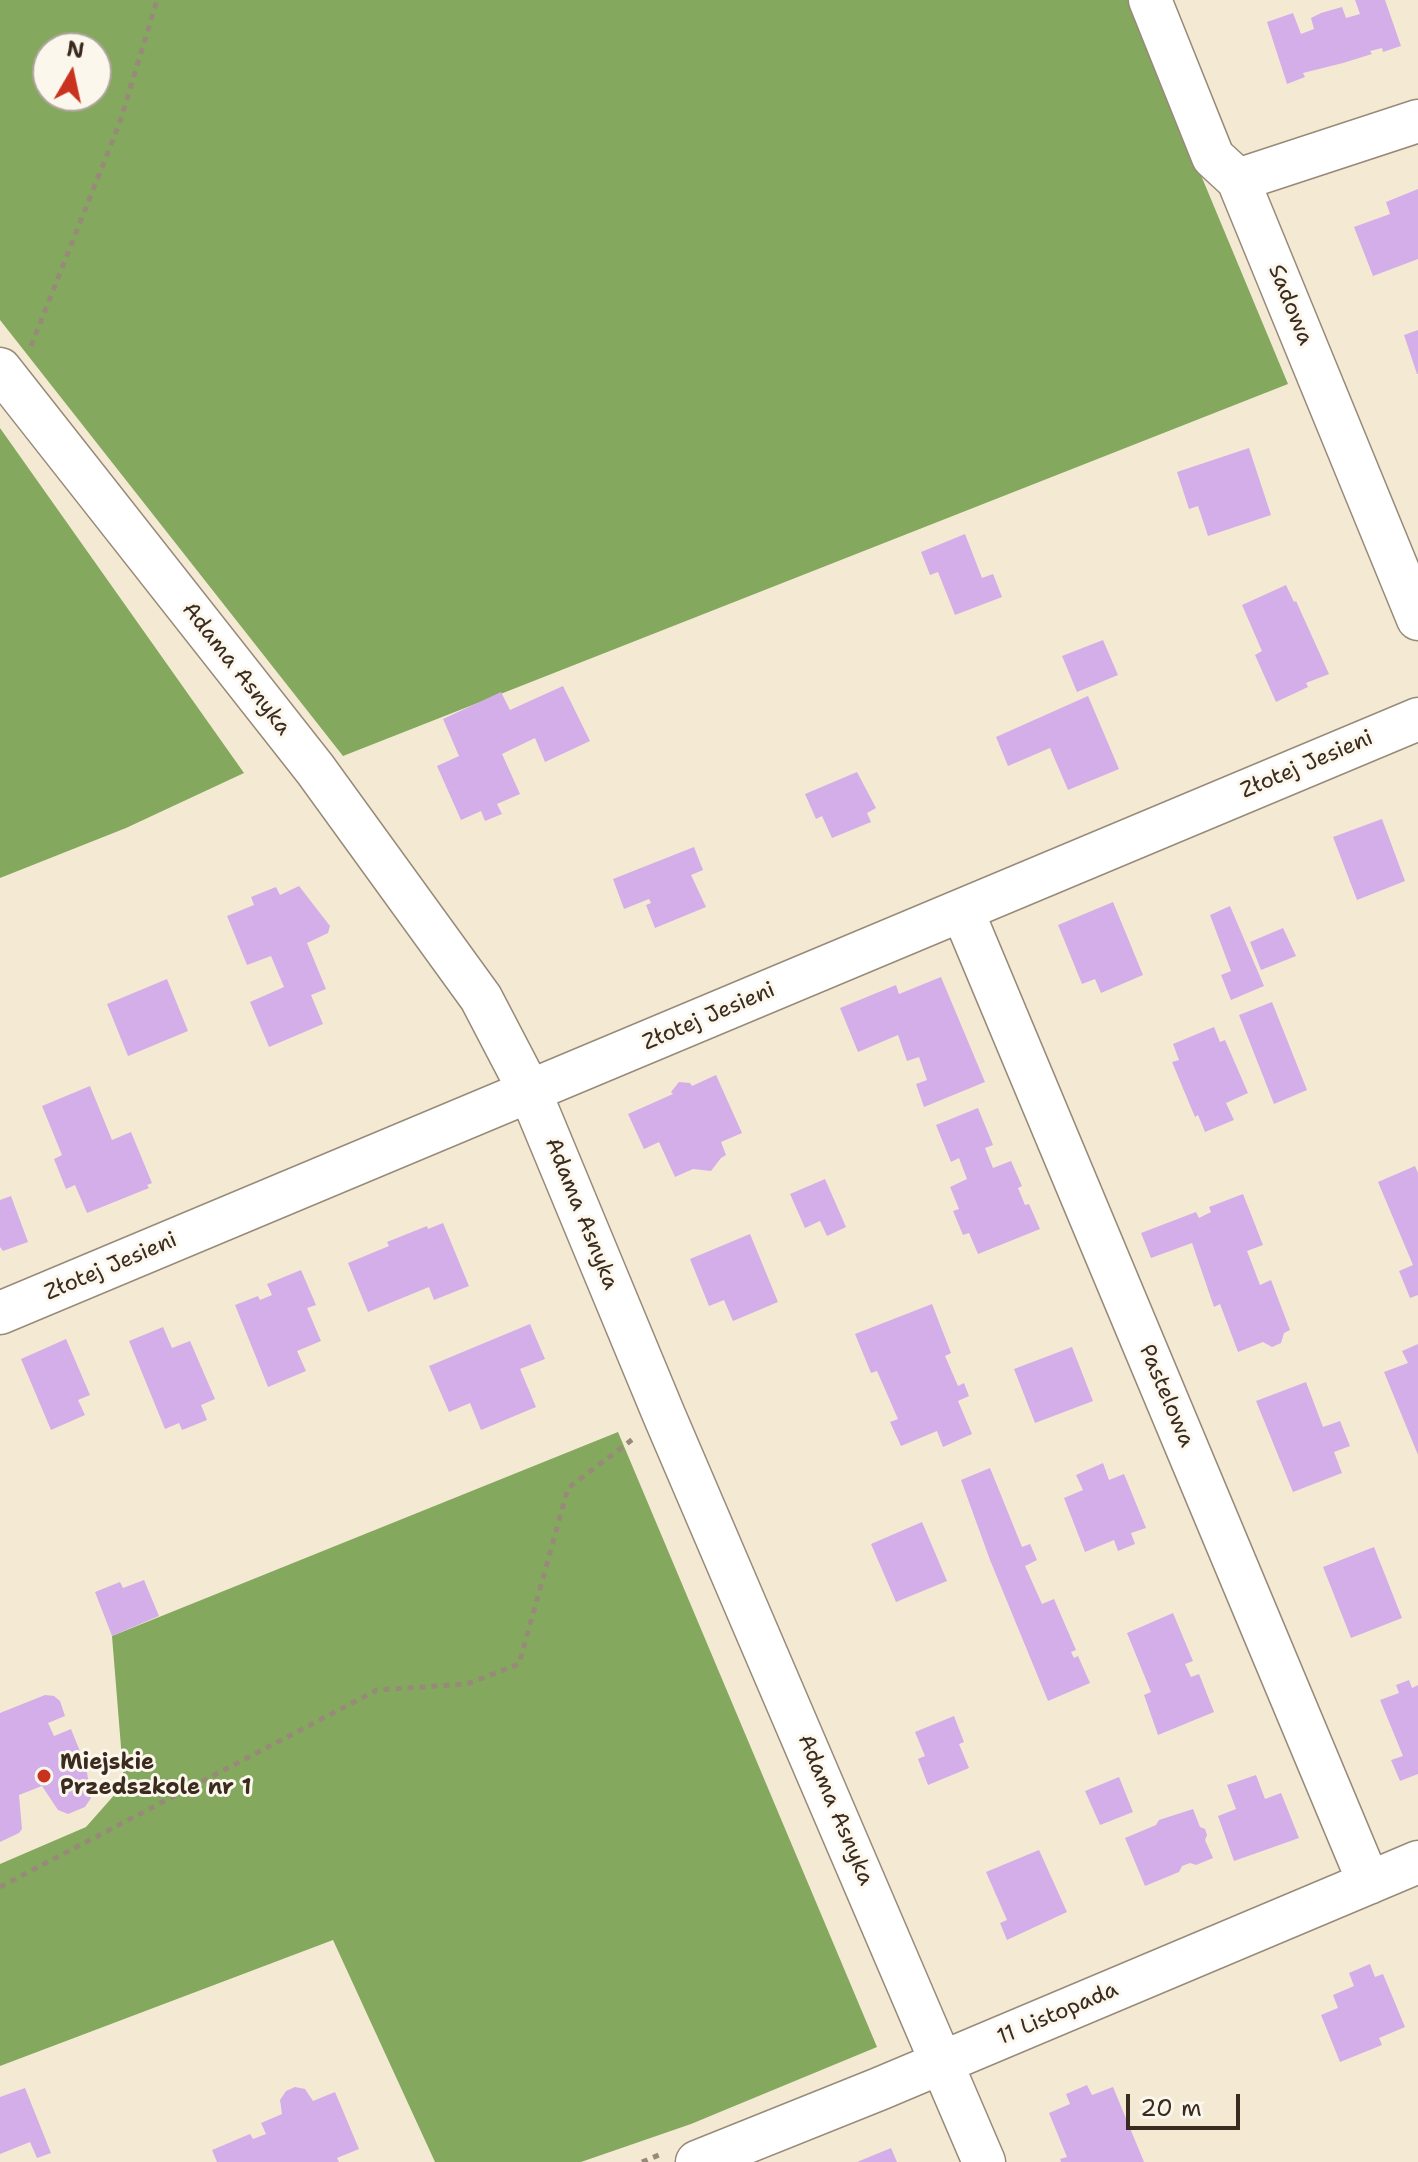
<!DOCTYPE html>
<html>
<head>
<meta charset="utf-8">
<style>
	body { margin:0 }
	#map { position:relative; width:1418px; height:2162px; overflow:hidden; background:#f4ead4; font-family:"Shantell Sans",sans-serif }
	canvas { display:block }
	.north { position:absolute; left:32px; top:32px; width:80px; height:80px; box-sizing:border-box; background:#fbf7ec; border:2px solid #aea59a; border-radius:50%; rotate:9deg; font-size:22px; font-weight:700; line-height:32px; text-align:center; color:#3b2a1e }
	.north::after { content:''; display:block; margin:auto; width:28px; height:36px; background:#c8321e; clip-path:polygon(50% 0,100% 100%,50% 72%,0 100%) }
	.scale { position:absolute; left:1126px; top:2094px; width:114px; height:36px; box-sizing:border-box; border:4px solid #3b2a1e; border-top:0; padding-left:10px; font-size:24px; line-height:28px; white-space:nowrap; color:#3b2a1e; -webkit-text-stroke:6px #fbf7ec; paint-order:stroke }
</style>
</head>
<body>
<div id="map">
<canvas width="1418" height="2162"></canvas>
<div class="north">N</div>
<div class="scale">20 m</div>
</div>
<script>
const g = document.querySelector('canvas').getContext('2d');
g.lineJoin = 'round';
function paint(path, color) { g.fillStyle = color; g.fill(path, 'evenodd'); }
const toPath = rows => new Path2D(rows.map(r => 'M' + r).join(''));
function stroke(path, color, width, dash) { g.strokeStyle = color; g.lineWidth = width; g.lineCap = dash ? 'butt' : 'round'; g.setLineDash(dash || []); g.stroke(path); }
function label(font, color, halo, rows, align = 'center') {
  g.font = font + ' "Shantell Sans",sans-serif'; g.lineWidth = 6; g.setLineDash([]); g.textBaseline = 'middle'; g.strokeStyle = halo; g.fillStyle = color; for (const [text, x, y, turn = 0] of rows) {
    g.save(); g.translate(x, y); g.rotate((+turn || 0) * Math.PI / 180); g.textAlign = isNaN(turn) ? turn : align; if (halo) g.strokeText(text, 0, 0); g.fillText(text, 0, 0); g.restore();
  }
}
paint(toPath([
	[0,0,1128,0,1288,384,343,756,0,320],
	[48,48,96,48,96,96,48,96],
	[0,428,244,773,126,828,0,878],
	[618,1432,877,2047,691,2124,581,2162,435,2162,333,1940,0,2066,0,1864,86,1827,124,1784,112,1636]
]), '#84a85e');
paint(toPath([
	[1355,0,1385,0,1401,46,1383,52,1382,48,1370,51,1372,54,1343,63,1303,73,1305,77,1287,84,1267,22,1293,13,1301,34,1314,29,1311,18,1321,13,1342,7,1346,18,1360,14],
	[1418,189,1418,259,1373,276,1354,227,1390,214,1386,202],
	[1418,330,1418,374,1417,374,1404,335],
	[1249,448,1271,515,1208,536,1198,506,1189,509,1177,472],
	[965,534,982,578,993,574,1002,597,955,615,938,572,930,575,921,552],
	[1286,585,1294,602,1296,601,1329,674,1306,683,1308,687,1276,702,1255,655,1262,651,1242,605],
	[1103,640,1118,675,1077,692,1062,656],
	[563,686,590,741,545,762,535,738,502,754,520,794,497,804,502,814,485,821,481,811,461,820,437,766,459,756,443,719,501,692,510,710],
	[1088,696,1119,769,1068,790,1050,748,1008,766,996,737],
	[857,772,876,808,867,813,871,822,832,838,822,816,816,819,805,794],
	[1382,819,1405,881,1357,900,1333,837],
	[694,847,703,870,691,875,706,907,655,928,646,905,651,903,649,899,624,909,613,879],
	[299,886,330,926,328,933,307,943,326,989,311,995,323,1024,269,1047,250,1002,284,987,271,956,247,965,227,916,254,905,251,897,276,887,280,895],
	[1113,902,1143,975,1101,993,1095,979,1082,984,1058,925],
	[1230,906,1264,986,1231,1000,1221,975,1231,971,1210,915],
	[1283,928,1296,956,1261,970,1250,942],
	[941,977,985,1082,924,1107,916,1084,927,1080,919,1057,907,1061,898,1035,858,1052,840,1008,896,985,899,994],
	[167,979,188,1031,128,1056,107,1004],
	[1272,1002,1307,1090,1274,1104,1239,1015],
	[1214,1027,1220,1042,1225,1040,1248,1093,1226,1103,1234,1120,1205,1132,1198,1115,1195,1117,1172,1062,1179,1060,1173,1044],
	[716,1075,742,1133,721,1142,726,1155,721,1158,711,1171,693,1169,675,1177,659,1142,644,1149,628,1114,673,1094,671,1092,679,1082,690,1083,692,1086],
	[90,1086,112,1140,131,1132,152,1183,147,1185,149,1188,87,1213,75,1185,66,1189,54,1159,62,1155,42,1106],
	[978,1108,993,1145,985,1148,993,1168,1011,1161,1022,1186,1018,1188,1025,1205,1029,1204,1040,1229,978,1254,969,1233,963,1235,953,1211,959,1209,950,1187,967,1179,959,1158,951,1162,936,1125],
	[1415,1166,1418,1173,1418,1295,1410,1298,1399,1271,1413,1265,1378,1182],
	[825,1179,846,1227,827,1236,820,1221,805,1228,790,1194],
	[1243,1194,1263,1245,1247,1251,1260,1285,1271,1280,1290,1330,1284,1333,1281,1343,1272,1347,1263,1342,1238,1352,1220,1304,1214,1307,1192,1243,1151,1258,1141,1233,1196,1212,1199,1218,1211,1212,1209,1207],
	[11,1196,28,1242,3,1251,0,1247,0,1200],
	[443,1223,469,1286,434,1300,429,1287,368,1312,348,1263,389,1246,387,1242,427,1226,428,1229],
	[750,1234,778,1302,733,1321,724,1300,709,1306,690,1259],
	[301,1270,316,1305,307,1308,321,1341,297,1351,306,1371,268,1387,235,1305,258,1296,260,1300,272,1295,267,1284],
	[932,1304,951,1353,945,1356,958,1386,964,1383,969,1396,958,1401,972,1434,943,1447,937,1431,901,1446,890,1422,898,1419,877,1371,871,1373,855,1334],
	[530,1324,545,1359,520,1369,536,1407,481,1430,470,1403,449,1412,429,1366],
	[163,1327,172,1348,190,1341,215,1399,201,1405,207,1420,182,1430,179,1423,165,1429,129,1341],
	[66,1339,90,1395,78,1400,85,1415,51,1430,21,1359],
	[1418,1344,1418,1455,1384,1372,1408,1363,1402,1351],
	[1072,1347,1093,1401,1035,1423,1014,1369],
	[1306,1382,1323,1427,1340,1421,1350,1446,1334,1452,1342,1473,1293,1492,1256,1401],
	[1103,1463,1109,1480,1124,1474,1146,1528,1131,1533,1135,1544,1118,1551,1114,1540,1085,1552,1064,1498,1083,1490,1076,1475],
	[990,1468,1022,1547,1030,1544,1037,1560,1025,1566,1042,1604,1054,1599,1076,1650,1071,1652,1074,1658,1078,1656,1090,1683,1048,1701,990,1560,961,1480],
	[922,1522,947,1581,896,1602,871,1544],
	[1374,1547,1402,1618,1351,1638,1323,1567],
	[144,1580,159,1616,112,1636,95,1592,120,1582,123,1588],
	[1173,1613,1193,1661,1185,1664,1191,1677,1199,1674,1214,1712,1158,1735,1144,1695,1151,1692,1127,1633],
	[1409,1680,1412,1688,1418,1685,1418,1774,1400,1781,1391,1760,1403,1756,1380,1700,1399,1693,1396,1685],
	[45,1695,54,1696,60,1701,65,1716,48,1723,54,1736,71,1729,86,1766,91,1798,85,1807,68,1814,58,1810,42,1786,19,1795,22,1829,19,1833,0,1842,0,1713],
	[954,1716,964,1742,959,1744,969,1768,928,1785,918,1759,925,1756,915,1732],
	[1256,1775,1265,1799,1281,1793,1299,1838,1234,1861,1218,1816,1236,1809,1227,1785],
	[1119,1777,1133,1812,1100,1825,1085,1791],
	[1193,1809,1200,1827,1205,1829,1207,1835,1205,1840,1213,1858,1196,1865,1190,1863,1182,1866,1179,1872,1145,1886,1125,1838,1156,1825,1159,1820],
	[1039,1850,1067,1912,1007,1940,1000,1923,1007,1920,986,1872],
	[1370,1964,1375,1977,1383,1974,1405,2027,1379,2038,1382,2045,1340,2062,1321,2015,1338,2008,1333,1995,1354,1986,1349,1973],
	[1087,2085,1092,2095,1113,2087,1144,2162,1061,2162,1060,2159,1067,2157,1049,2113,1070,2104,1066,2094],
	[295,2087,305,2089,313,2101,335,2092,359,2149,337,2158,339,2162,217,2162,212,2150,250,2134,253,2139,266,2134,261,2123,282,2114,280,2100,286,2091],
	[25,2088,51,2153,37,2158,30,2142,0,2154,0,2097],
	[891,2148,897,2162,857,2162]
]), '#d3aee8');
const minor = toPath([
	[1150,0,1213,157,1238,180,1418,619],
	[1238,180,1418,121],
	[0,369,315,769,481,998,530,1092,664,1415,984,2162],
	[962,910,1369,1883],
	[0,1313,1418,719],
	[697,2162,879,2089,1418,1862]
]);
stroke(minor, '#988a79', 45);
stroke(toPath([
	[31,346,120,122,157,0],
	[0,1887,377,1690,467,1684,519,1664,568,1488,633,1439],
	[642,2162,659,2155]
]), '#988a79', 5, [6, 6]);
stroke(minor, '#fff', 42);
for (const [x, y, r, color] of [
	[44,1776,8,"#c8321e"]
]) { const dot = new Path2D(); dot.arc(x, y, r, 0, 2 * Math.PI); g.fillStyle = color; g.fill(dot); stroke(dot, '#fbf7ec', 3); }
label('22px', '#3b2a1e', '#fbf7ec', [
	["Sadowa",1290,305,68],
	["Adama Asnyka",236,669,52],
	["Złotej Jesieni",1307,765,-23],
	["Złotej Jesieni",709,1017,-23],
	["Adama Asnyka",581,1214,68],
	["Złotej Jesieni",111,1267,-23],
	["Pastelowa",1166,1396,67],
	["Adama Asnyka",835,1810,67],
	["11 Listopada",1058,2014,-23]
]);
label('bold 22px', '#3b2a1e', '#fbf7ec', [
	["Miejskie",60,1763],
	["Przedszkole nr 1",60,1788]
], 'left');
</script>
</body>
</html>
